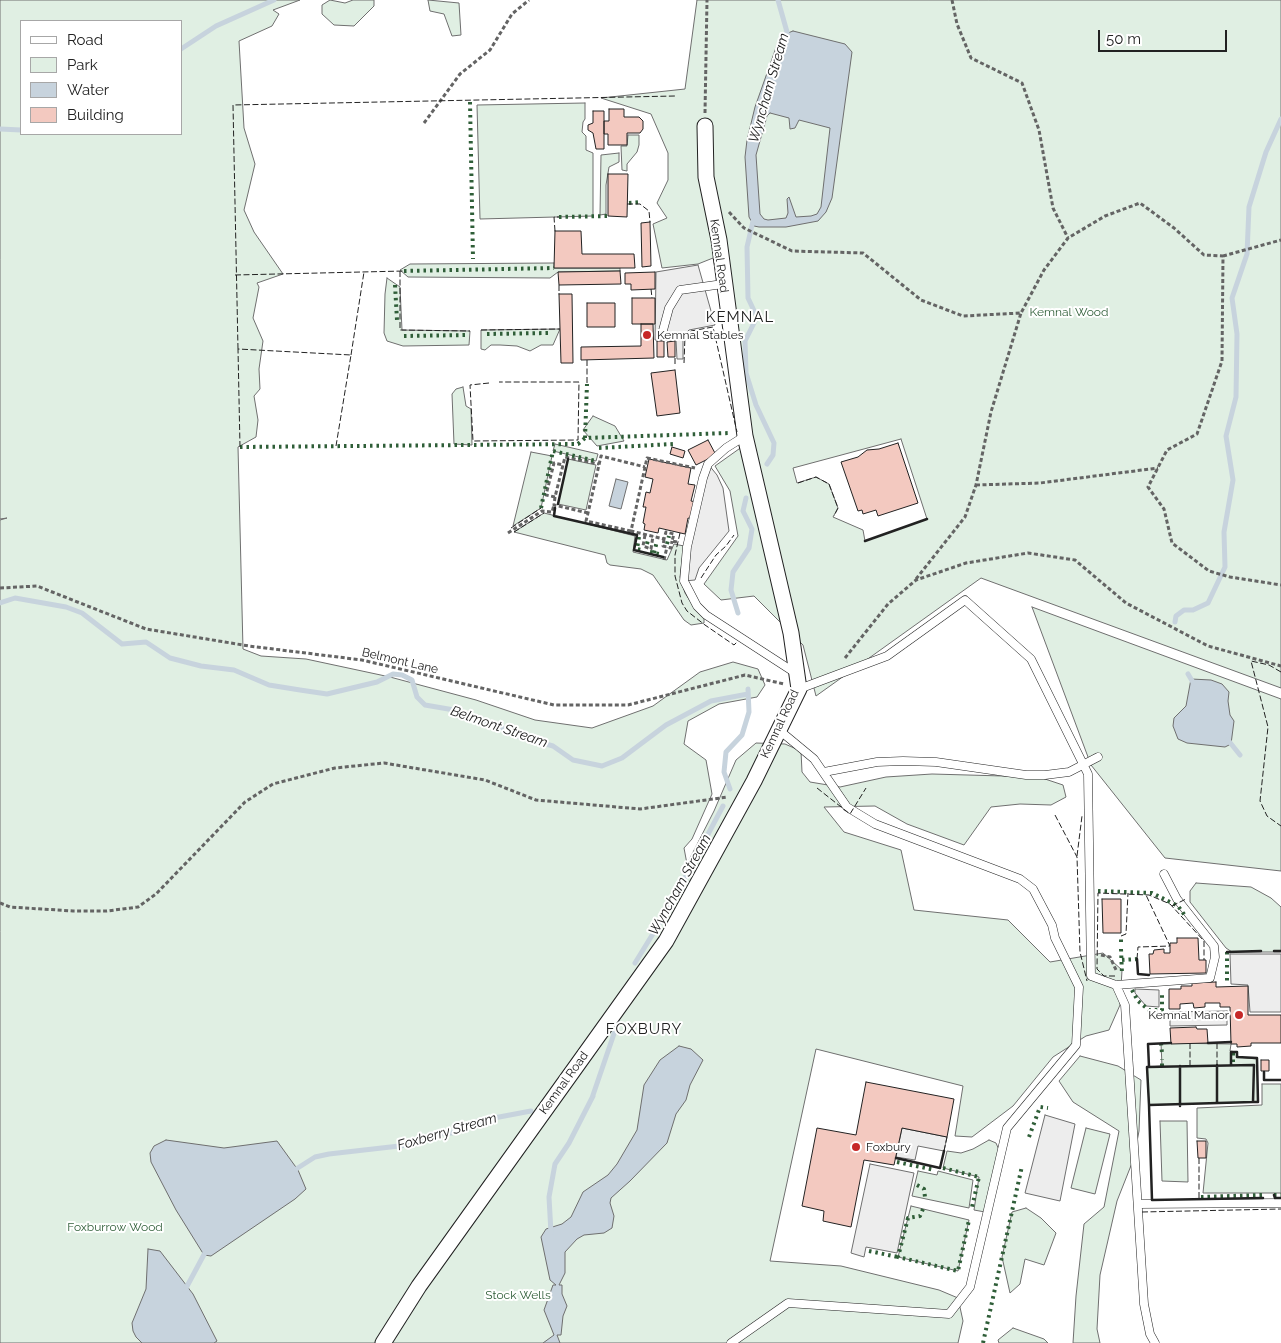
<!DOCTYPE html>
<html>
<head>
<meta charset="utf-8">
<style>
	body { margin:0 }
	#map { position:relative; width:1281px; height:1343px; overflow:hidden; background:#fff; font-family:Raleway,sans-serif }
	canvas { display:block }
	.legend { position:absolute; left:20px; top:20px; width:162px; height:115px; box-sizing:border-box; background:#fff; border:1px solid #a7a7a7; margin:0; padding:6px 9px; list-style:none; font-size:15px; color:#222 }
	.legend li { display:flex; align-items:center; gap:10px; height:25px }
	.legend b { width:25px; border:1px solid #a7a7a7 }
	.scale { position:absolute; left:1098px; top:30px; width:129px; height:22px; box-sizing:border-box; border:2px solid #222; border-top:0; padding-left:6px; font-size:15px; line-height:18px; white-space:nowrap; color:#222; -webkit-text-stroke:4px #fff; paint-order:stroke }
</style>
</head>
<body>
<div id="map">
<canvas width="1281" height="1343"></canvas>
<ul class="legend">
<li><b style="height:6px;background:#fff"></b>Road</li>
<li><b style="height:14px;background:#e0efe3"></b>Park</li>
<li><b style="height:14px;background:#c7d3dd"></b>Water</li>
<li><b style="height:14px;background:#f3c9c0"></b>Building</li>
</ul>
<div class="scale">50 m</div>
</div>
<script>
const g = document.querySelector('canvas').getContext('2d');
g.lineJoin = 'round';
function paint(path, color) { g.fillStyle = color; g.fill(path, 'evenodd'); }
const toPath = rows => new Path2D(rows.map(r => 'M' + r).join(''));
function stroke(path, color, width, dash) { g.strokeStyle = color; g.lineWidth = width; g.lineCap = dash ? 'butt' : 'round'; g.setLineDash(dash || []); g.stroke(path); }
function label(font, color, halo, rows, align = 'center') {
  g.font = font + ' Raleway,sans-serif'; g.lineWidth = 4; g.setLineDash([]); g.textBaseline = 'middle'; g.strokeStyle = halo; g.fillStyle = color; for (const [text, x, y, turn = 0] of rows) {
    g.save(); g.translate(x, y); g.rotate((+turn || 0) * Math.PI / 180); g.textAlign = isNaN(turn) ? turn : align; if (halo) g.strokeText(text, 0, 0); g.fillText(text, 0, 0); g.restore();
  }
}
const green = toPath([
	[0,0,300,0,273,10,279,14,272,26,239,41,244,128,255,164,244,210,254,232,283,274,257,283,259,287,253,318,263,341,259,369,260,389,254,396,258,420,256,437,238,447,243,649,261,656,306,659,390,677,476,700,535,720,592,728,653,706,700,672,733,662,758,669,765,685,757,697,719,704,688,721,684,744,706,760,712,794,692,839,684,848,687,864,714,811,736,760,756,743,785,744,801,751,802,772,810,782,840,787,886,777,932,774,1039,777,1063,785,1066,797,1051,805,1020,804,991,807,964,845,907,824,875,806,824,807,844,832,901,850,914,910,1008,920,1050,962,1103,953,1122,970,1120,1005,1109,1030,1086,1036,1053,1057,1013,1106,972,1137,955,1136,963,1086,816,1049,770,1261,841,1266,939,1290,958,1298,963,1321,958,1343,0,1343,0,520,7,518,0,519,0,0],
	[21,21,181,21,181,134,21,134,21,21],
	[330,0,345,3,353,0,374,0,374,6,354,26,334,25,322,14,322,5,330,0],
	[428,0,459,3,461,35,452,36,444,14,430,11,428,0],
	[697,0,1281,0,1281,688,981,578,816,696,803,645,754,596,721,600,704,584,738,536,730,491,715,466,753,439,713,258,698,264,662,268,653,224,667,218,657,203,668,180,668,153,651,114,601,98,685,89,697,0],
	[901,439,927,519,865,541,863,530,833,517,838,508,829,484,816,477,797,483,793,468,901,439],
	[585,103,585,119,583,122,582,132,586,136,586,150,593,153,593,216,480,219,477,105,585,103],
	[628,135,639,135,639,145,637,152,627,164,627,171,622,170,621,146,627,146,628,135],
	[619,153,619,162,609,167,606,185,606,214,600,215,601,155,619,153],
	[554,263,554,268,620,268,620,271,558,272,550,278,408,277,400,270,410,264,554,263],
	[387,278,400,287,402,330,470,331,469,345,403,346,387,341,384,333,385,294,387,278],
	[560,329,553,345,541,345,530,351,517,346,500,345,491,345,485,350,481,349,481,330,560,329],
	[463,387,466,406,471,409,472,445,454,444,452,394,456,389,463,387],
	[593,416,615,426,624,441,597,446,583,430,593,416],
	[555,444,598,454,596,461,553,451,555,444],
	[531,452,552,456,541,508,513,526,531,452],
	[568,459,596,465,586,510,558,504,568,459],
	[544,513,635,536,633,552,667,560,674,544,684,546,680,577,685,593,694,607,704,617,704,623,691,625,684,620,653,575,641,569,610,565,607,563,605,555,514,532,544,513],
	[1032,607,1281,699,1281,871,1165,858,1091,765,1032,607],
	[1196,883,1251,887,1271,898,1281,907,1281,952,1232,952,1226,948,1190,902,1190,891,1196,883],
	[1161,1043,1231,1044,1230,1051,1237,1052,1238,1057,1257,1059,1258,1102,1149,1105,1147,1067,1162,1066,1161,1043],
	[1080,1056,1118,1066,1141,1080,1139,1131,1134,1158,1117,1201,1100,1275,1097,1329,1100,1343,1073,1343,1076,1296,1084,1224,1104,1207,1119,1131,1073,1102,1059,1081,1080,1056],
	[1262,1084,1281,1084,1281,1193,1203,1193,1208,1143,1206,1139,1197,1138,1197,1108,1262,1105,1262,1084],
	[1160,1121,1187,1121,1188,1182,1162,1181,1160,1121],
	[1086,1128,1110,1134,1095,1194,1071,1188,1086,1128],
	[989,1140,996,1143,999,1150,985,1212,974,1210,979,1177,943,1168,947,1151,961,1153,973,1149,989,1140],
	[918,1171,937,1175,938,1171,973,1180,969,1208,912,1196,918,1171],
	[911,1206,969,1220,958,1271,898,1257,911,1206],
	[1026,1208,1041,1218,1056,1233,1044,1265,1025,1259,1020,1284,1010,1293,1002,1257,1012,1212,1026,1208],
	[1013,1328,1044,1339,1048,1343,999,1343,998,1340,1013,1328]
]);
paint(green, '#e0efe3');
stroke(green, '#6f6f6f', 1);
const parking = toPath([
	[698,265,715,325,689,330,683,336,683,359,677,359,676,340,655,340,656,272,698,265],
	[708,464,717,475,723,488,729,531,699,568,695,580,684,581,684,569,708,464],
	[1230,954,1281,954,1281,1012,1250,1012,1248,985,1231,984,1230,954],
	[1135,989,1159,990,1159,1007,1146,1006,1135,993,1135,989],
	[1227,1011,1227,1025,1170,1026,1170,1012,1227,1011],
	[1045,1115,1075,1124,1060,1201,1025,1193,1045,1115],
	[902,1128,947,1137,944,1151,918,1146,915,1160,896,1157,902,1128],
	[870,1164,914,1173,897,1253,866,1247,864,1257,851,1253,870,1164]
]);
paint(parking, '#ededed');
stroke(parking, '#6f6f6f', 1);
const water = toPath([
	[793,31,845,44,852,52,832,198,826,212,818,221,786,227,759,227,754,226,749,217,745,157,747,140,755,107,778,42,783,35,793,31],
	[770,113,789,118,790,129,795,128,799,120,830,128,821,207,817,214,811,216,796,217,789,197,787,199,788,213,786,218,768,220,764,219,760,214,756,155,767,116,770,113],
	[616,479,628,482,621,509,609,506,616,479],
	[1191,679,1211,680,1222,684,1229,692,1228,701,1230,715,1234,721,1231,744,1225,747,1187,743,1178,739,1173,726,1174,718,1186,706,1191,679],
	[679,1046,691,1049,703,1060,690,1085,686,1100,676,1114,667,1143,630,1181,611,1198,610,1203,614,1216,612,1228,604,1233,584,1235,577,1239,565,1252,565,1273,559,1285,562,1285,562,1294,567,1306,563,1316,561,1335,557,1335,560,1343,543,1343,554,1335,544,1310,553,1285,556,1285,550,1280,541,1237,546,1229,562,1224,571,1217,583,1192,608,1175,617,1164,637,1130,644,1085,660,1060,679,1046],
	[166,1140,224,1148,277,1141,298,1170,306,1189,295,1199,211,1256,204,1255,176,1210,151,1162,150,1153,154,1146,166,1140],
	[148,1249,160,1251,193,1294,217,1341,214,1343,142,1343,136,1337,133,1331,132,1323,146,1289,148,1249]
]);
paint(water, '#c7d3dd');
stroke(water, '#6f6f6f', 1);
stroke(toPath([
	[778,0,787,32,785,37],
	[181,49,216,26,274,0],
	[0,129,21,130],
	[753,221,747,247,748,298,757,317,745,341,746,373,756,405,774,443,773,455,767,464],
	[0,603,15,598,66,607,82,613,122,644,146,642,170,658,201,666,234,670,269,685,300,690,327,694,377,682,393,674,402,675,412,680,417,697,425,705,460,711,471,717,501,727,514,735,553,746,573,760,602,766,622,758,666,725,711,701,748,694],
	[738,613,731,590,733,572,749,548,752,529,743,511,746,498],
	[1175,622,1176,616,1184,610,1193,610,1208,603,1225,567,1224,532,1233,480,1226,436,1236,397,1237,334,1232,298,1247,254,1249,207,1266,152,1281,119],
	[1188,674,1194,684],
	[1228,740,1240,755],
	[730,789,724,772,726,752,742,735,749,712,748,689],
	[635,963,670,906,723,806],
	[592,1098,618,1022],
	[293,1171,315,1157,329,1154,408,1145,437,1134,452,1133,466,1128,478,1121,531,1111],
	[551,1233,549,1197,555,1164,569,1143,593,1096],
	[185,1290,207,1249]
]), '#c7d3dd', 5);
const building = toPath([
	[609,109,624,109,624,117,639,117,643,121,643,129,640,133,627,133,627,145,608,145,608,134,604,134,604,121,609,121,609,109],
	[593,111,604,111,604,149,596,149,593,133,588,130,588,125,593,123,593,111],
	[608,174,628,174,627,217,608,216,608,174],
	[650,222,651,266,642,267,641,223,650,222],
	[555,231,581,231,582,254,634,254,635,268,554,268,555,231],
	[620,271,621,284,559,285,558,272,620,271],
	[655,272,655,289,631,290,631,284,625,284,625,273,655,272],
	[559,294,572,294,573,363,561,363,559,294],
	[632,298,655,298,655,324,632,324,632,298],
	[587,303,615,303,615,327,587,327,587,303],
	[641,324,653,324,654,358,581,360,581,347,641,346,641,324],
	[657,341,664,341,664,357,657,357,657,341],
	[675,341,675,357,668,357,667,342,675,341],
	[675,370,680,413,657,416,651,373,675,370],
	[708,440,716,455,696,465,688,450,708,440],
	[898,443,918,503,878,516,876,510,863,514,862,510,858,511,841,462,858,457,867,450,879,449,898,443],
	[672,447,685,451,683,458,670,454,672,447],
	[649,459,691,468,688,484,695,485,691,501,697,502,693,519,688,518,685,534,659,528,658,533,644,530,645,524,643,523,646,507,643,507,646,492,650,493,653,479,645,477,649,459],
	[1102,899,1121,899,1121,933,1103,933,1102,899],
	[1177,938,1198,938,1199,960,1206,960,1206,973,1150,974,1149,954,1153,954,1154,950,1164,949,1164,953,1170,953,1170,943,1177,943,1177,938],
	[1216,982,1216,987,1248,986,1248,1015,1281,1015,1281,1043,1251,1043,1251,1046,1237,1047,1237,1044,1231,1044,1230,1007,1220,1007,1220,1003,1205,1003,1205,1007,1194,1008,1193,1003,1180,1004,1180,1009,1169,1009,1169,989,1181,989,1181,986,1192,986,1192,983,1216,982],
	[1196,1027,1197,1029,1207,1029,1208,1043,1171,1044,1170,1028,1196,1027],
	[1261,1060,1269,1060,1269,1071,1261,1071,1261,1060],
	[866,1082,954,1099,947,1137,902,1128,894,1165,864,1160,851,1227,823,1221,824,1211,802,1206,817,1128,856,1135,866,1082],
	[1197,1141,1206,1141,1206,1158,1198,1158,1197,1141]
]);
paint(building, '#f3c9c0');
stroke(building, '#222', 1);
const lane = toPath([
	[662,334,669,308,680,290,723,284],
	[745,436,726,448,708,464,703,478,687,547,684,581,697,606,706,615,797,674],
	[799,689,887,656,965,600,1031,659,1088,774,1091,976,1116,985,1210,978,1215,957,1214,946,1177,899,1164,874],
	[824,772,877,762,903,761,936,762,1026,775,1045,775,1069,772,1098,757],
	[1116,985,1125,1005,1144,1304,1150,1334,1155,1343],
	[1138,1204,1281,1203],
	[731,1343,788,1303,949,1314,970,1287,1007,1128,1076,1045,1079,987,1055,938,1052,925,1033,889,1020,879,875,824,847,807,814,759,779,730]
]);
const street = toPath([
	[383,1343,419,1286,666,941,754,781,799,689,791,633,745,436,719,240,706,177,705,126]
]);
stroke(lane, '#222', 9);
stroke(street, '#222', 17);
stroke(toPath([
	[952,0,957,24,971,58,1022,83,1039,130,1053,208,1068,238],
	[705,113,707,0],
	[424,123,460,74,490,50,512,14,529,0],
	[729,212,744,228,792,251,863,253,921,300,963,316,1021,313,1044,270,1068,238,1105,216,1140,203,1174,228,1204,255,1223,256,1222,361,1197,434,1167,450,1148,487,1164,509,1172,543,1209,571,1230,577,1281,585],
	[1223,256,1281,240],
	[976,485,1040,483,1158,468],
	[555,497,546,495,554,463,563,465],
	[588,513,554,505,555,497,565,457,599,464],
	[631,531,586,521,588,513,601,456,645,467],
	[508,533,542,511,552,512,554,505],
	[645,535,643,546,651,549,653,536],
	[664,539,663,546,671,548,672,541],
	[677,542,672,541,674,534,666,532,664,539,631,531,647,458,695,468],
	[664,560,667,547],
	[916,579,965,517,976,485,991,412,1021,313],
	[0,588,37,586,146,629,249,646,362,660,554,705,628,705,745,675,784,684],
	[845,658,888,604,916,580,966,563,1028,553,1075,560,1126,603,1208,646,1281,666],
	[0,903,10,907,73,911,107,911,138,907,156,894,245,802,273,784,335,768,384,763,485,780,536,800,640,809,728,797],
	[1101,955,1110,957,1117,972]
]), '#646464', 3, [4, 2.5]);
stroke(lane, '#fff', 8);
stroke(street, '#fff', 15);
stroke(toPath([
	[470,102,473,259],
	[629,203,642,202],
	[559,217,608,216],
	[404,271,554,268],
	[395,285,397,320],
	[487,334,549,333],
	[404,336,467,335],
	[585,438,587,384],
	[240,447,578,444,585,438,729,433],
	[599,448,673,444],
	[541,508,553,451,596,461],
	[639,537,637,549,641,550],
	[647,544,648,540],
	[667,544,669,536],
	[650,552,659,554],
	[654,553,657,541],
	[1098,891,1152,893,1178,906,1186,917],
	[1121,942,1121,936],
	[1121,949,1122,974],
	[1227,952,1227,984],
	[1122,960,1137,959],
	[1132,990,1138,1001,1149,1010,1162,1010,1162,994],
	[1161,1043,1162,1053],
	[1233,1053,1233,1065],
	[1162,1066,1162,1059],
	[1029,1137,1040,1107,1048,1108],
	[897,1162,935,1170],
	[943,1168,979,1177,972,1207],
	[917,1185,924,1189,925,1197],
	[1274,1195,1281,1195],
	[1201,1197,1263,1195],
	[923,1209,920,1216,908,1218,898,1257,958,1271,969,1220],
	[869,1251,898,1257],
	[983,1343,1022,1166]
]), '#2f5e38', 4, [2.5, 4]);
stroke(toPath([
	[627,204,640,204,649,211,650,222],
	[555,231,554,217,559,217],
	[400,271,400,330,470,331],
	[235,275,404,271],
	[559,285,559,294],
	[651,289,652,298],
	[481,330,560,329],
	[238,349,233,105,675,96],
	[351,355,364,272],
	[587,360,587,384],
	[684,363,685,336,691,331,713,327,737,432],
	[675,364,675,357],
	[489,383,470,385,473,441,578,440,579,382,499,382],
	[240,447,238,349,351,355,336,446],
	[798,483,816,477,829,484,838,508,834,516],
	[511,528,541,508],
	[514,532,544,513],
	[680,533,675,555,675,576,682,603,687,611,705,625,734,645,737,642],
	[701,578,716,555,726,546,734,535],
	[1281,672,1269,665,1251,661,1268,727,1260,801,1267,816,1281,826],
	[817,788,850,814,866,788],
	[1055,815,1077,857,1080,952,1087,981],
	[1077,856,1082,816],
	[1172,906,1186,899],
	[1121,936,1126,934,1128,893],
	[1137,959,1138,947,1170,946,1146,895],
	[1115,976,1104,976,1097,969,1098,893,1149,895,1170,904,1204,941,1204,960],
	[1190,1043,1190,1066],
	[1217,1043,1217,1065],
	[944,1151,947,1137],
	[1199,1158,1199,1199],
	[1142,1212,1281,1209]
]), '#222', 1, [6, 2.5]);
stroke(toPath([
	[558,504,568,459],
	[555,508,554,516,637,535,634,550,663,557],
	[865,541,927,519],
	[1274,951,1281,951],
	[1227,952,1261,951],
	[1137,959,1138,974,1149,975],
	[1208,1043,1231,1042],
	[1217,1065,1217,1103],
	[1231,1065,1231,1052,1237,1052,1237,1057,1257,1058,1258,1102,1253,1102],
	[1180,1066,1180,1106],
	[1149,1067,1148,1044,1171,1043],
	[1264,1072,1264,1080,1281,1080],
	[1149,1105,1147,1067,1254,1065,1253,1102,1149,1105,1152,1200,1263,1198],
	[896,1158,940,1168,944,1151],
	[1274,1195,1275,1198,1281,1198]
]), '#222', 2.5);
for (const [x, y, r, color] of [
	[647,335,5,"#c62828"],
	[1239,1015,5,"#c62828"],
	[856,1147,5,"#c62828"]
]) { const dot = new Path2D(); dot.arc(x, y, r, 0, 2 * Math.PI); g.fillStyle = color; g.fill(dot); stroke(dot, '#fff', 2); }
label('12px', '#222', '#fff', [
	["Kemnal Road",719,256,82],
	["Belmont Lane",400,661,13],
	["Kemnal Road",780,724,-65],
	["Kemnal Road",564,1083,-54]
]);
label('12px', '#2f5e38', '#fff', [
	["Kemnal Wood",1069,312],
	["Foxburrow Wood",115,1227],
	["Stock Wells",518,1295]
]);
label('12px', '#222', '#fff', [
	["Kemnal Stables",657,335],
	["Kemnal Manor",1229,1015,"right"],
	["Foxbury",866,1147]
], 'left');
label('italic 14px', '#222', '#fff', [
	["Wyncham Stream",769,88,-74],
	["Belmont Stream",499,727,19],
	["Wyncham Stream",680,885,-61],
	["Foxberry Stream",447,1132,-16]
]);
g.letterSpacing = '1px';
label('15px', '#222', '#fff', [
	["KEMNAL",740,317],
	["FOXBURY",644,1029]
]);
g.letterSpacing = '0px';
</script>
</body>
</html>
